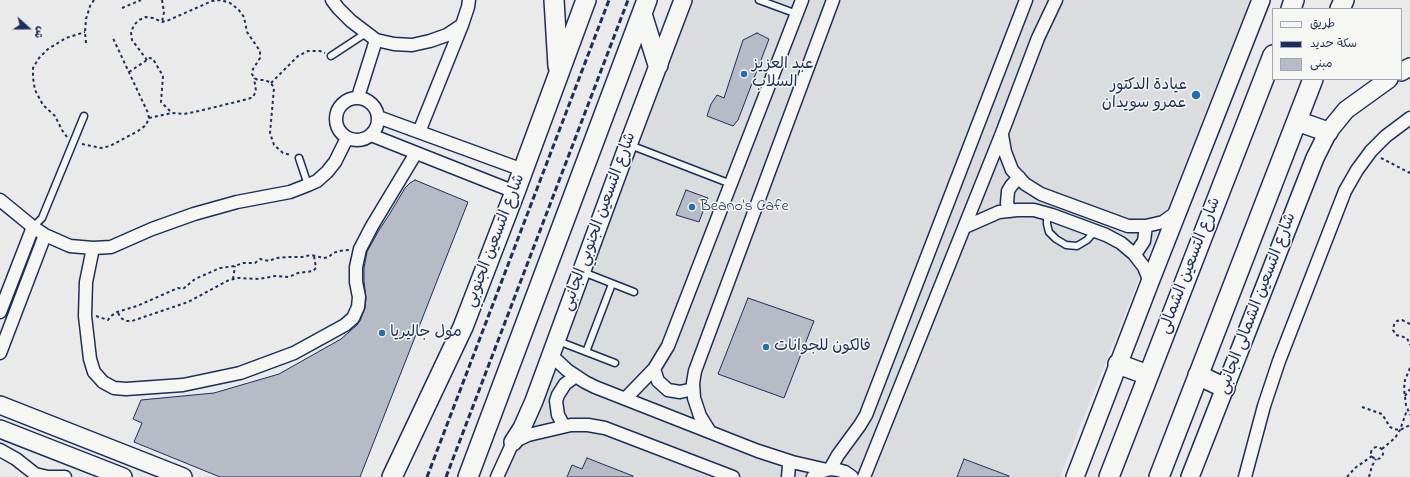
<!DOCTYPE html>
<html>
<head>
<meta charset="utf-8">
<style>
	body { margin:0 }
	#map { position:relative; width:1410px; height:477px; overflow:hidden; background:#e9eae9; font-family:"Indie Flower","Playpen Sans Arabic",sans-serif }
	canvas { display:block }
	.legend { position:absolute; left:1272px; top:8px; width:130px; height:72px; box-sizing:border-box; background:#f6f6f2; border:1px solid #9ea6b7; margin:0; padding:5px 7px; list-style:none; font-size:12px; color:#1b2f5e }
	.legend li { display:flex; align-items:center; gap:8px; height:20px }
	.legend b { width:20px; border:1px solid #9ea6b7 }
	.north { position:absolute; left:8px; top:8px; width:40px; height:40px; -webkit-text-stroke:3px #f6f6f2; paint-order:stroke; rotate:111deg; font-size:11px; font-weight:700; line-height:16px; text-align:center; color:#1b2f5e }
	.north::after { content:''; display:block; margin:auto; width:14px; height:18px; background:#1b2f5e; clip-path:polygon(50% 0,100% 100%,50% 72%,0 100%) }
</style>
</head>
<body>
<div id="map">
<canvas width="1410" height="477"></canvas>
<ul class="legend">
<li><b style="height:5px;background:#f6f6f2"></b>طريق</li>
<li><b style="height:5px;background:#1b2f5e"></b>سكة حديد</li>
<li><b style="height:11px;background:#b6bbc6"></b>مبنى</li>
</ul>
<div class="north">ش</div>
</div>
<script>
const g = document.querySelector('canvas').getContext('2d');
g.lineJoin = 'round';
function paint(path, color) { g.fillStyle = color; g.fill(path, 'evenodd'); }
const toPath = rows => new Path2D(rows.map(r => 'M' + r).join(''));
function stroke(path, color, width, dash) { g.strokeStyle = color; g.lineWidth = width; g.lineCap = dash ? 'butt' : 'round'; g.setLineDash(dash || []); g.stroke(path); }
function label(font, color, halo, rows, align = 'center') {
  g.font = font + ' "Indie Flower","Playpen Sans Arabic",sans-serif'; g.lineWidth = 3; g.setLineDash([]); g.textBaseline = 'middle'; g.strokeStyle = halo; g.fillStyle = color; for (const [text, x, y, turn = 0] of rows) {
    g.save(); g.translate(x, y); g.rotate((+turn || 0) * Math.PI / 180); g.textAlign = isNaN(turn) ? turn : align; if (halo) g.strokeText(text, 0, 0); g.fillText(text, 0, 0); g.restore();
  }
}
paint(toPath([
	[688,0,1250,0,1060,477,502,477]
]), '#dadcde');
const building = toPath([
	[757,33,769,39,738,120,733,126,707,116,711,104,717,95,724,98,743,40,757,33],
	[415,180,468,202,360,477,220,477,134,442,142,423,133,419,141,400,214,393,279,374,341,339,356,326,360,321,365,308,366,298,364,281,364,268,367,252,379,230,389,215,405,188,410,183,415,180],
	[686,190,708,198,699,222,676,215,686,190],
	[748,298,814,321,784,398,718,374,748,298],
	[587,458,633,476,633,477,567,477,572,465,582,469,587,458],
	[964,459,1009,476,1009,477,957,477,964,459]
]);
paint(building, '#b6bbc6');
stroke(building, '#1b2f5e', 1);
const lane = toPath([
	[759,0,797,14],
	[331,56,366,33],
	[630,145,731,184],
	[299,158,308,185],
	[1047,214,1047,224,1049,232,1056,239,1066,245,1077,246,1087,240,1095,231],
	[33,227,42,218,84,116],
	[583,272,634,292],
	[558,341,615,363],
	[586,352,612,284]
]);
const street = toPath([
	[332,0,338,8,351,21,376,40,394,44,412,45,430,41,447,35,462,25],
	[358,97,376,40],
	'336 119a21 21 0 1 1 42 0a21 21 0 1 1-42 0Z',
	[378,117,523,170],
	[419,132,462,25,468,7,469,0],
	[371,135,515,192],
	[1002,135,1005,152,1012,170,1025,184,1041,194,1128,226,1146,226,1163,222,1177,212],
	[0,200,33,227,45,235,70,246,93,248,111,247,152,229,194,214,237,202,290,192,308,185,317,181,327,172,335,162,347,138],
	[1010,211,1007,203,1008,191,1011,186,1019,177],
	[965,227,999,212,1017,210,1034,210,1052,215,1106,235,1121,243,1134,254,1144,267,1150,282],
	[93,248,86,282,85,316,90,359,94,372,103,382,114,388,126,389,183,385,240,373,294,353,345,325,353,318,358,307,359,297,356,282,356,267,360,249,372,226,416,153],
	[1134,254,1138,250,1144,241,1146,226],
	[0,312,33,227],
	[0,353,45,235],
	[551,355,567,370,585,382,595,387,758,451,792,462,827,470],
	[654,369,658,381,668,390,680,392,693,389],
	[626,398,654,369,668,346,802,0],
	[564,426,558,415,556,401,558,395,565,384,576,376],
	[710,432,700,416,694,398,693,383,695,371,833,0],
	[0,450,16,459,35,474,48,477,65,477],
	[788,461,789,466,788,477],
	[830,469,838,455,860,425,866,415,1026,0],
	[497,477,513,442,528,435,571,425,588,425,605,428,733,477],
	[813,477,820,472,830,469,838,470,845,472,852,477],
	[864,477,1002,133,1038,38,1056,0],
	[1245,477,1264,406,1279,361,1345,191,1357,170,1371,151,1386,136,1410,118]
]);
const secondary = toPath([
	[1401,72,1410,67],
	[0,405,183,477],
	[0,429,123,477],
	[513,442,522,428,534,401,628,145,683,0],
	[1075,477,1150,282,1261,0],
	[1190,477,1315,158,1328,132,1346,110,1389,79]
]);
const primary = toPath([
	[554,0,558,66],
	[1291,9,1294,0],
	[1340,9,1344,0],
	[642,14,658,65],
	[1297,121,1328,132],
	[1118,364,1148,375],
	[1198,375,1225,388],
	[392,477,463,327,515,192,586,0],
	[468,477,647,0],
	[1109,477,1273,55],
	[1159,477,1313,79]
]);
stroke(lane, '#1b2f5e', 9);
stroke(street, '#1b2f5e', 15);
stroke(secondary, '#1b2f5e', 20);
stroke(primary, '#1b2f5e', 22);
stroke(toPath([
	[162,0,164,12,162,22],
	[122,8,141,0],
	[86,43,85,32,86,19,90,6,94,0],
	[147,60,132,40,131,32,134,25,139,20,146,17,153,18,162,22,169,20,212,1,221,0,230,3,238,9,244,17,247,32,260,51,260,58,253,69,252,74,254,78,258,80,265,80,271,83,274,88,270,133,274,145,283,153,291,155],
	[129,72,150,58,153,59,163,76,161,102,172,113],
	[271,83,298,56,308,51,320,51,325,53],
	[149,118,172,113,184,114,199,111,248,99,253,97,256,91,254,78],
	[67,137,62,130,55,116,43,105,35,90,33,78,33,68,39,58,48,49,66,38,85,32],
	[82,144,101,148,110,146,138,131,146,125,149,118,148,113,112,36],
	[1381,158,1410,173],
	[233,279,235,266],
	[118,313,121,318,126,321,132,321,188,302,229,280,238,278,259,279,275,276,289,277,298,273,313,271,316,268,314,256],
	[96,316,108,320,111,316,117,312,137,306,178,288,183,289,195,279,220,268,235,266,243,263,255,263,260,259,269,261,276,258,288,257,302,257,311,255,324,258,329,257,333,253,339,251,349,250],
	[1410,324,1402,320,1397,321,1394,325,1393,330,1396,335,1407,338,1410,345],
	[1410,368,1405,380,1404,389,1406,405,1410,415],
	[1405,396,1410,389],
	[1362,407,1382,414,1390,427,1394,429,1400,430,1410,425],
	'1371 453a6 6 0 1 1 12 0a6 6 0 1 1-12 0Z',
	[1382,449,1395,438,1400,430,1407,410],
	[1347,477,1355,468,1372,456],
	[1369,477,1372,466,1376,459]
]), '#1b2f5e', 2, [3, 3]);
stroke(lane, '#f6f6f2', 6);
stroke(street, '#f6f6f2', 12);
stroke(secondary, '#f6f6f2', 17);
stroke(primary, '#f6f6f2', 19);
stroke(toPath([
	[427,477,609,0],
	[446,477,628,0]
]), '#1b2f5e', 3, [6, 3]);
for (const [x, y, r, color] of [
	[744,74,4,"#1f6fb2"],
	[1196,95,5,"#1f6fb2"],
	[692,207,4,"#1f6fb2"],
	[382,333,4,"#1f6fb2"],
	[766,347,4,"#1f6fb2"]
]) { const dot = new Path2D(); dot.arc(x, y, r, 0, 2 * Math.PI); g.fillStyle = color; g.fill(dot); stroke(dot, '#f6f6f2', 1.5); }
label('16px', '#1b2f5e', '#f6f6f2', [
	["عبد العزيز",752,65],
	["السلاب",752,83],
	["عيادة الدكتور",1187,86,"right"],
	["عمرو سويدان",1187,104,"right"],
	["Beano's Cafe",700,207],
	["مول جاليريا",390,333],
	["فالكون للجوانات",774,347]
], 'left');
label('16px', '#1b2f5e', '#f6f6f2', [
	["شارع التسعين الجنوبي الجانبى",600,222,-70],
	["شارع التسعين الجنوبي",496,241,-69],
	["شارع التسعين الشمالى",1191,266,-69],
	["شارع التسعين الشمالى الجانبى",1258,304,-69]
]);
</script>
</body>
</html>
